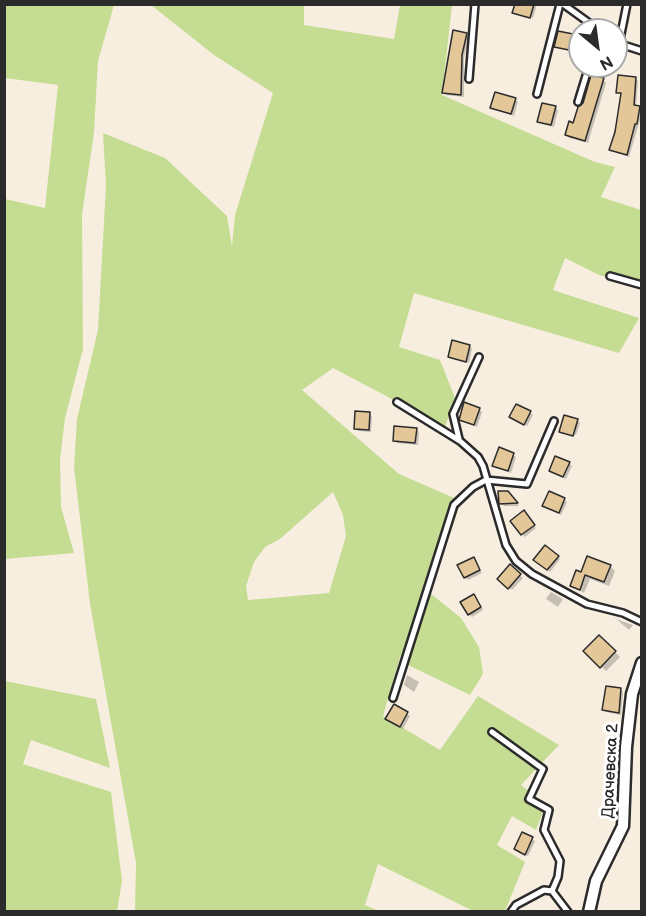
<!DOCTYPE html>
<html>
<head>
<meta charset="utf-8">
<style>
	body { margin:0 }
	#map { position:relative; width:646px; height:916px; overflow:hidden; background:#f7eee0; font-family:"Balsamiq Sans",sans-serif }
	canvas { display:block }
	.frame { position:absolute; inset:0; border:6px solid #2b2b2b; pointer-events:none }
	.north { position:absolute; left:568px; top:18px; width:60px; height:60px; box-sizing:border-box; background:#fff; border:2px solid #aaa; border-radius:50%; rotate:151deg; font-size:16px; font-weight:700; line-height:24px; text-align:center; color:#2b2b2b }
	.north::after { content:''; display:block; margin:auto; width:21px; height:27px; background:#2b2b2b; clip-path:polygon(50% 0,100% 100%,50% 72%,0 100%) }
</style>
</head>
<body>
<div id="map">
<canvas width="646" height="916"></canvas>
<div class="frame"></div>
<div class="north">N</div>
</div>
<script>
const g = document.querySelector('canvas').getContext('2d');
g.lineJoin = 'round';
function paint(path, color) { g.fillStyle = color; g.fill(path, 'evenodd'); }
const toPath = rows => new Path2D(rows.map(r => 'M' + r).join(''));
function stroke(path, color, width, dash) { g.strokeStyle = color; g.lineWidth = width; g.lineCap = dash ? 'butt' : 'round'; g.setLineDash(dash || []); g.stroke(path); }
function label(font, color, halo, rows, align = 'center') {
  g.font = font + ' "Balsamiq Sans",sans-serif'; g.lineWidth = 6; g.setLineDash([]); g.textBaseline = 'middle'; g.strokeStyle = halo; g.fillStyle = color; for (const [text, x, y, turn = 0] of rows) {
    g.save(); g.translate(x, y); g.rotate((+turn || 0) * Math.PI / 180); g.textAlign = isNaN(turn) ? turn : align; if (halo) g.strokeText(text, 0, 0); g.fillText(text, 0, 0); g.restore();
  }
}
paint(toPath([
	[5,4,114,5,98,61,94,132,82,215,83,349,65,418,60,460,61,507,74,553,5,559,5,199,45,208,58,85,5,78],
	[151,5,304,5,304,25,394,39,400,5,452,5,442,95,595,162,615,167,601,197,641,210,641,285,599,275,565,258,553,290,639,318,619,353,414,293,399,347,440,360,455,398,445,427,333,368,302,390,399,474,461,501,430,593,461,618,479,647,483,674,470,695,404,663,426,600,399,660,383,716,440,750,478,696,559,745,521,785,546,804,536,830,512,816,497,845,525,862,505,911,473,911,378,864,365,905,379,911,135,911,136,863,90,604,74,467,77,419,98,330,106,186,103,133,165,158,227,216,232,246,235,215,273,93,214,55],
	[333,492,343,515,346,536,329,593,248,600,246,586,254,562,265,547,280,539],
	[5,681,96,699,110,768,31,740,23,764,111,792,122,881,117,911,5,911]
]), '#c5dd93');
paint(toPath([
	[516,4,537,4,533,18,515,12],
	[466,34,469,37,464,58,464,97,446,95,444,93],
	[572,36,575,39,572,52,556,46],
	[635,78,638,81,636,107,642,110,642,113,629,157,610,150,622,96,618,92],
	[603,80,606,83,588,143,569,138,567,135],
	[515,100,518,102,514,116,492,108],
	[555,107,558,110,554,127,542,124,539,121],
	[470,346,472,349,469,363,449,357],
	[479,409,482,412,477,427,461,419],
	[530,412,533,415,527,426,511,417],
	[370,414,372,417,371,432,358,431,356,428],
	[577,420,580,423,576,435,560,432],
	[416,429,419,432,418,445,397,443,394,440],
	[500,449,516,457,511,473,494,465],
	[569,463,572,466,566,479,550,471],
	[511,495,519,506,504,506,501,503],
	[564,500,567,502,561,515,544,506],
	[526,515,536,528,525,537,522,534],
	[558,557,560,559,550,572,538,562],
	[473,559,482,573,468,580,465,577],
	[510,566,523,578,512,590,499,579],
	[610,566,615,571,609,586,590,579,584,593,572,586,582,574],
	[551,592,563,599,558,607,546,599],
	[476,598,483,610,472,617,469,614],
	[616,619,633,625,629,630],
	[599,637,620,657,606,671,585,651],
	[407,675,419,682,414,692,404,685],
	[620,689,623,692,621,715,606,712,603,709],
	[394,706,410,716,403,729,390,722],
	[523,834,535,841,528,856,515,849]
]), '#0003');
const building = toPath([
	[515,4,534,4,530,18,512,13,515,4],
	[453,30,467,33,462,55,461,95,442,93,453,30],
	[558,31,573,34,569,50,554,47,558,31],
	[591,75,604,78,585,141,565,135,569,121,573,123,578,107,583,103,591,75],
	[618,75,636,77,634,105,640,106,637,124,635,124,627,155,609,150,615,132,621,93,616,93,618,75],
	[495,92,516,98,511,114,490,108,495,92],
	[542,103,556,106,551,125,537,122,542,103],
	[452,340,470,345,466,362,448,357,452,340],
	[464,402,480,408,474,425,459,420,464,402],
	[516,404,531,411,524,425,509,417,516,404],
	[355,411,370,412,369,430,354,429,355,411],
	[564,415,578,419,573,436,559,432,564,415],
	[394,426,417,428,415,443,393,441,394,426],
	[499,447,514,453,508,471,492,466,499,447],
	[555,456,570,462,563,477,549,471,555,456],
	[498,491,508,491,518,503,499,504,498,491],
	[549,491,565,498,559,513,542,506,549,491],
	[524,510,535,525,521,535,510,521,524,510],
	[545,545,559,556,547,570,533,560,545,545],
	[587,556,611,565,604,582,585,575,580,590,570,586,576,570,581,572,587,556],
	[474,557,480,570,464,578,457,565,474,557],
	[510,564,521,574,508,589,497,579,510,564],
	[474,594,481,607,468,615,460,602,474,594],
	[599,635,616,651,600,668,583,651,599,635],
	[606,686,621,688,619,713,602,710,606,686],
	[394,704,408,712,400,727,385,719,394,704],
	[522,832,533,837,525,855,514,849,522,832]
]);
paint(building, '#e3c798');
stroke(building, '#2b2b2b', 1.5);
const lane = toPath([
	[563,4,599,30],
	[617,43,642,51],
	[619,44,627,4],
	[469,79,475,4],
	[537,94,560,4],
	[578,102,589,66],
	[610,276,642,285],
	[397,402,460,441,478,457,483,466,506,545,516,561,532,574,587,604,623,613,642,622],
	[459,439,453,414,479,357],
	[393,698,454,505,473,487,486,480,527,484,554,421],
	[492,732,543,769,529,799,549,810,544,830,560,861,558,877,552,891],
	[511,912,516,905,544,890,552,891,568,912]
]);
const street = toPath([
	[589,912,596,881,623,826,626,747,632,694,642,663]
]);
stroke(lane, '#2b2b2b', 10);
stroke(street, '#2b2b2b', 15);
stroke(lane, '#fff', 5);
stroke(street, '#fff', 10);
label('16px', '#2b2b2b', '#fff', [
	["Драчевска 2",611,771,-87]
]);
</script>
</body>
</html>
